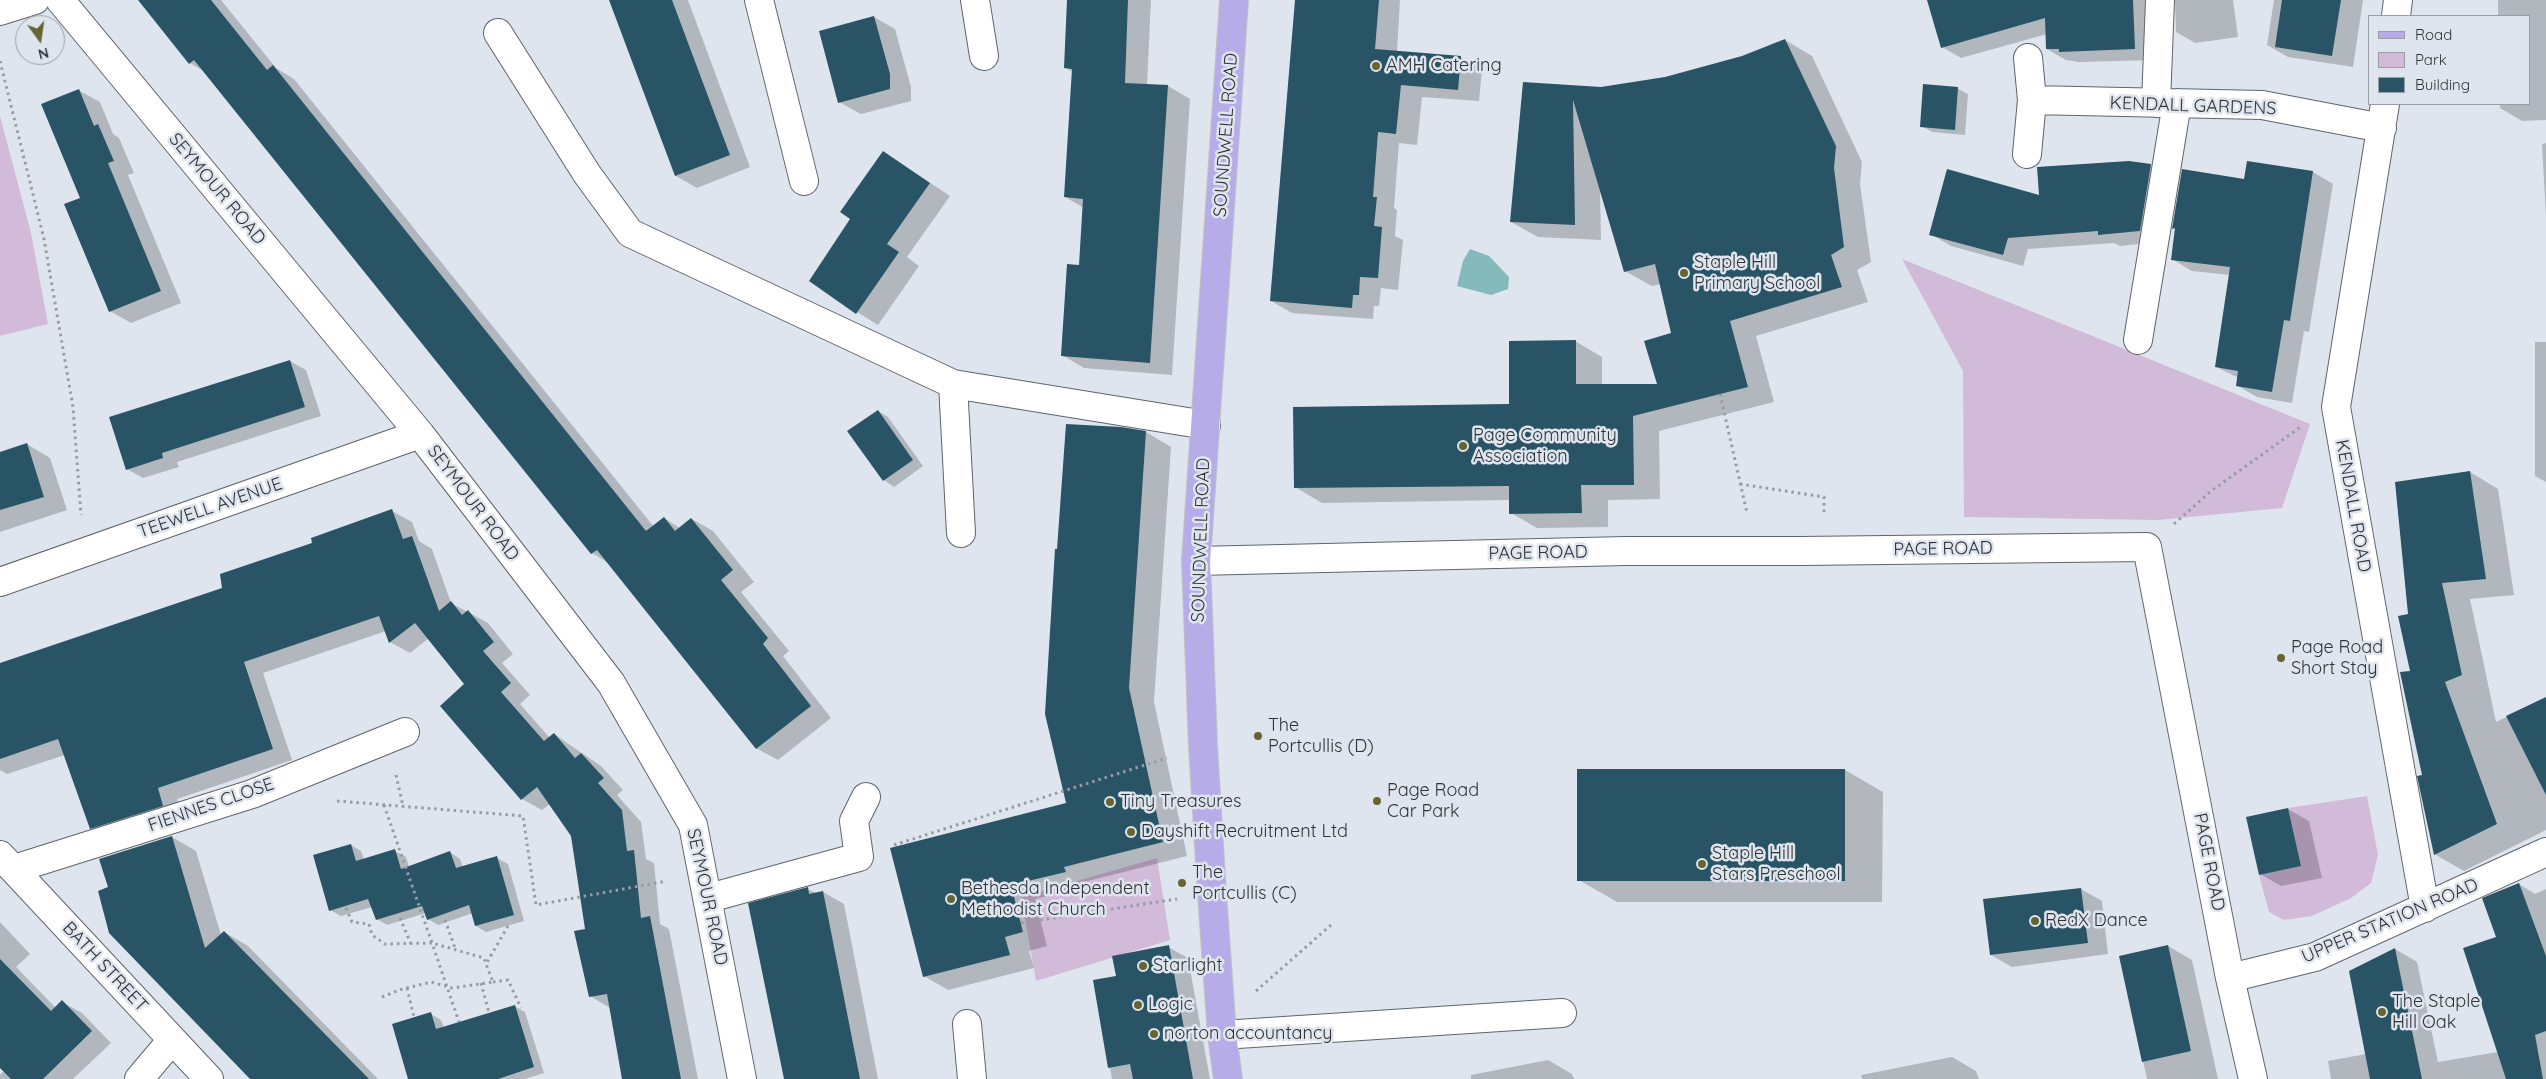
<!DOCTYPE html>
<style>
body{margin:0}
#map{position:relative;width:2546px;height:1079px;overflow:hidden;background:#dfe5ee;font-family:Quicksand,sans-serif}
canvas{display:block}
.legend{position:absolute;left:2368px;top:15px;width:162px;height:90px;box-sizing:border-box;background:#dfe5ee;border:1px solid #999ea4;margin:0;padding:6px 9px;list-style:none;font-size:15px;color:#303336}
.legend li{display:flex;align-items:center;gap:10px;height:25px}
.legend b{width:25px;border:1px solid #999ea4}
.north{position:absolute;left:15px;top:15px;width:50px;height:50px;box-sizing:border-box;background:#dfe5ee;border:1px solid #999ea4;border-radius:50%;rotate:166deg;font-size:14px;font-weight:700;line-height:20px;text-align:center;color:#303336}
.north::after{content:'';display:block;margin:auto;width:18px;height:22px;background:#666531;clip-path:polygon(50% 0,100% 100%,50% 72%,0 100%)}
</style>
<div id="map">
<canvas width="2546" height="1079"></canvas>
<ul class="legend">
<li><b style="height:6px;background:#b6ade8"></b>Road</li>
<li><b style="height:14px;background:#d2bbd9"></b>Park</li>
<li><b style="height:14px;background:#285466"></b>Building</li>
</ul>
<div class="north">N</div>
</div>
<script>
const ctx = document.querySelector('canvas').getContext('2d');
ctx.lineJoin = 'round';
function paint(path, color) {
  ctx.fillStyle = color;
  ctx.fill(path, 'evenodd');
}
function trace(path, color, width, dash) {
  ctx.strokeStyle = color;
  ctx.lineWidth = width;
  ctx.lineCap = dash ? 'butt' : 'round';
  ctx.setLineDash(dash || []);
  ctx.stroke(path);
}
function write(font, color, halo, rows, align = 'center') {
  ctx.font = font + ' Quicksand,sans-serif';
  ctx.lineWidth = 5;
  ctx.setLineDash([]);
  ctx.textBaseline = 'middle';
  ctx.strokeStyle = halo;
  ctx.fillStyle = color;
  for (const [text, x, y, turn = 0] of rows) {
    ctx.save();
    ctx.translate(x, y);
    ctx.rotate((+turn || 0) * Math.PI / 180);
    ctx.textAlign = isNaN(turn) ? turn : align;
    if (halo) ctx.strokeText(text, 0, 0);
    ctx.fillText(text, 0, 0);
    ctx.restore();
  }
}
const green = new Path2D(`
 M0,116L31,233L48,324L0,336Z
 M1902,259L2310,424L2282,508L2159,520L1964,517L1963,371Z
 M2367,796L2378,855L2371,883L2351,898L2312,916L2284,920L2269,912L2259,875L2301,866L2288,808Z
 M1157,858L1170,940L1036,981L1021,897Z`);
const water = new Path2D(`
 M1470,249L1489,256L1509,277L1508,289L1491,295L1457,286L1463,261Z`);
const shadow = new Path2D(`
 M139,0H221L276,68L294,79L654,527L664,518L680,528L692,519L713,531L754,582L741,592L789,651L783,656L831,718L778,760L756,748L610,564L592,553L205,72L190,63Z
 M610,0H688L750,167L697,188L676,176Z
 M1068,0H1151L1147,85L1168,86L1190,99L1172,375L1084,368L1062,355L1080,266L1084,208L1065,197L1073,72L1066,68Z
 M1296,0H1400L1397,52L1460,57L1482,69L1479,101L1422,97L1417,145L1399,143L1394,208L1397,210L1395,236L1403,240L1398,290L1381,288L1379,306H1374L1373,319L1292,313L1271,301Z
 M1928,0H2168L2154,60L2079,62L2066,60L2047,49V34L1961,58L1942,47Z
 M2175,0H2233L2238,37L2195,43L2176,32Z
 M2274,0H2363L2353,67L2288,57L2267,45Z
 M2498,0H2546V120L2522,121L2500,108V104H2530V16H2498Z
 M874,17L895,29L911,87V101L861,114L839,102Z
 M1785,40L1812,56L1862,162L1860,184L1871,262L1857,270L1868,302L1756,336L1774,402L1659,431L1660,499L1608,500V527L1537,528L1511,513L1510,500L1322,503L1295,487L1510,405L1575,341L1602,357V386H1659L1672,334L1661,284L1652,286L1625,271L1600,190L1601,240L1538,237L1511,222L1524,83L1601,88L1665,78L1742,57Z
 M1957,88L1968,94L1965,135L1932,132L1922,126Z
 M78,90L100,102L113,134L119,138L134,173L128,175L181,303L131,323L110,311Z
 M2546,143V218L2542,144Z
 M883,152L950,196L907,257L919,266L878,325L857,312L852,218Z
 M2248,162L2313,172L2333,184L2309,332L2304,331L2292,403L2257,397L2238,386L2239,378L2216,367L2230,275L2192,271L2172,259L2176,230L2174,228L2245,183Z
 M2151,166L2171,177L2160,242L2120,246L2114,243L2028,249L2023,266L1951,246L1931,234L2040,197Z
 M2535,342H2546V482L2535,476Z
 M290,361L306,370L321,416L177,462L179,467L143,478L127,469Z
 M878,411L888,417L923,466L894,487L884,480Z
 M1121,428L1146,432L1171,447L1154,702L1187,856L1088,881L1090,886L1035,899L1047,946L1029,951L1034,968L948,990L924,976L1067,804L1058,551Z
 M27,444L50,458L67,510L0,532V453Z
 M2470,472L2498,489L2514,595L2470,599L2496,722L2546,698V830L2464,871L2436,855L2419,777L2424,776L2411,672L2409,615Z
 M392,511L412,522L419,541L432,549L451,603L488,623L513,654L502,663L530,695L520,704L550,738L554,734L601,766L623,790L617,795L641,822L646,859L654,863L660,924L669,929L698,1079H624L610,1008L590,996L586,930L572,835L550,804L542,810L522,799L466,685L429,638L410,653L390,642L386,631L263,673L292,760L177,799L182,817L111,839L91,828L65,755L7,774L0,770V664L223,589L314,544Z
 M1579,770H1845L1883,792L1882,902H1617L1579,880Z
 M2288,809L2309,821L2322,878L2281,886L2260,874L2248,818Z
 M172,837L196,851L221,935L224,932L248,946L378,1079H251L110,888Z
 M351,845L361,851L364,860L395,851L406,857L409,867L450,852L460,859L463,867L497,858L508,864L524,921L486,932L476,926L473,913L438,925L428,919L426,913L387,925L377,919L372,907L341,916L330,910Z
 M2519,884L2535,894L2546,889V1079H2331L2328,1061L2366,1054L2395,949L2417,962L2438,1062L2498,1052V938Z
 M807,889L816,893L823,892L844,904L878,1079H785Z
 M2081,889L2102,901L2108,954L2012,967L1991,955Z
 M0,922L30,954L16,967L56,1008L62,1002L82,1013L111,1043L73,1079H0V1075L4,1071L0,1066Z
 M2168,946L2192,960L2218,1079H2147L2120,957Z
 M1168,947L1188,958L1210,1079H1112L1094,981L1117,977Z
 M514,1006L525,1012L544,1073L525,1079H410L431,1014L441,1020L444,1028Z
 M1952,1057L1976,1071L1979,1079H1862L1861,1075Z
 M1548,1060L1572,1074L1574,1079H1471V1075Z`);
const building = new Path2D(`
 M138,0H211L267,70L273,65L646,531L664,517L675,531L691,518L733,570L721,580L768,638L763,644L811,706L756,749L597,550L591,554L194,60L189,64Z
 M609,0H672L730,155L675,176Z
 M1067,0H1128L1125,83L1168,85L1150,363L1061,356L1067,264L1079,265L1083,199L1064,197L1072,69L1064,68Z
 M1295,0H1379L1375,49L1461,56L1458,90L1401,85L1396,134L1378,132L1373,197H1377L1374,226L1382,227L1378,278L1360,277L1359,295H1353L1352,308L1270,301Z
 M1927,0H2133L2135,49L2059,52V49H2046L2045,18L1941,48Z
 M2282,0H2341L2332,56L2275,47Z
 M874,16L890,74V89L838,103L819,31Z
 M1785,39L1836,146L1834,168L1844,247L1831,255L1842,287L1730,321L1748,387L1633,416L1634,485H1581L1582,513L1509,514V486L1294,488L1293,407L1509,404V341L1576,340V384H1657L1644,341L1671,333L1655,264L1624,272L1573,100L1575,225L1510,222L1523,82L1601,87L1665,77L1742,56Z
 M1923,84L1958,87L1955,130L1920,127Z
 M79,89L94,126L98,124L114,161L108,163L161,291L109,312L64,204L80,198L41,104Z
 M883,151L930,183L887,244L899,252L856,314L809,281L850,219L840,212Z
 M2129,161L2151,164L2140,231L2098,235V231L2008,238L2003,255L1929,235L1947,169L2039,195L2037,167Z
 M2247,161L2313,171L2290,321L2284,320L2272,392L2236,386L2238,371L2215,367L2230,267L2171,260L2175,228L2172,229L2182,169L2244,179Z
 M290,360L305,407L162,453L163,458L126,470L109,417Z
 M878,410L913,460L883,481L847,431Z
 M1066,424L1121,427L1146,431L1129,688L1163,842L1064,867L1066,872L1011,885L1023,932L1005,937L1010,955L923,977L890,848L1066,803L1045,714L1055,549H1057Z
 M27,443L44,497L0,510V452Z
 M2470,471L2486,579L2442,583L2462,675L2445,682L2497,824L2434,855L2417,776L2422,775L2400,672L2410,671L2398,616L2408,614L2395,482Z
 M392,509L403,539L412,536L439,611L451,601L462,615L468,610L494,642L483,651L511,683L501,692L544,741L554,733L575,758L581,753L604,778L598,783L622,810L627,851L634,850L641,918L650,916L681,1079H622L607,994L589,997L574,931L585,929L571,836L537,787L521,800L440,706L464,684L415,623L389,643L379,616L244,662L273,749L158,788L163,806L90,829L58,739L0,759V663L222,588L220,574L312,543L311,538Z
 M2546,697V795L2506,716Z
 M1577,769H1845V881H1577Z
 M2288,808L2301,866L2259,875L2246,817Z
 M172,836L205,948L224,931L369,1079H250L109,933L98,891L108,887L99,859Z
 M351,844L356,861L395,849L401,869L450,851L456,868L497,856L514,915L475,926L469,905L427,920L422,906L376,920L368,899L329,911L313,855Z
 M2519,883L2546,956V1031L2535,1035L2543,1079H2506L2463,948L2496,937L2482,898Z
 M808,887L809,894L823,891L860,1079H784L748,903Z
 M2081,888L2088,943L1990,955L1983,899Z
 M1169,945L1193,1079H1133L1130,1064L1108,1068L1093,980L1116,976L1112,956Z
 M2168,945L2191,1051L2142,1062L2119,956Z
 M2395,948L2400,973L2422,1079H2370L2349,971Z
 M0,959L51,1011L62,1000L92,1031L43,1079H11L0,1068Z
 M515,1005L534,1067L498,1079H408L392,1024L431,1012L436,1029Z`);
const path = new Path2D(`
 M0,61L44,239L73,407L81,515
 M1720,394L1747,513
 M1740,484L1824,497V515
 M2174,524L2211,491L2302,426
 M396,775L403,806
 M337,801L523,816L536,905L667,881
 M384,805L432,943L484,958L486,964
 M894,845L1167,758
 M346,908L352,922L369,924L372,935L385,944L432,943L459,1022
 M400,918L411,944
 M445,920L455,948
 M1021,923L1177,899
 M493,982L508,980L521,1008
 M481,983L489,1013
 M407,988L414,1017
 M1256,991L1331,925
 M382,997L399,990L431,982L452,988L493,982L486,964L508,926`);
const minor = new Path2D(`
 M60,0L420,434L611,683L693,825L742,1079
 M759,0L804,181
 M975,0L984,56
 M0,11L35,0
 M2396,16L2398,0
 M498,33L587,174L630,233L953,384L1206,425
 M2032,100L2262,105L2382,128
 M2156,103L2160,0
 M2385,104L2336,407L2425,908
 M2027,154L2032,100L2028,58
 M2138,340L2177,103
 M953,384L961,533
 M1196,561L1626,551H1801L2147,547L2230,978L2253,1079
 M0,582L420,434
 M0,855L209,1079
 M14,869L252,794L405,732
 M709,898L859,857L854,821L866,797
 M2230,978L2315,957L2546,852
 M967,1024L972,1079
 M1222,1035L1562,1013
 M139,1079L172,1040`);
const major = new Path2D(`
 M1228,1079L1222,1035L1212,894L1203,746L1196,561L1234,0`);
const markers = [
 [1376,66,5,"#666531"],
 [1684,273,5,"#666531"],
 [1463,446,5,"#666531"],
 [2281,658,5,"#666531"],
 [1258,736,5,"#666531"],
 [1377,801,5,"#666531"],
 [1110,802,5,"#666531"],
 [1131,832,5,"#666531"],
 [1702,864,5,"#666531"],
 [1182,883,5,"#666531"],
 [951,899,5,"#666531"],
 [2035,921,5,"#666531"],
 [1143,966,5,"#666531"],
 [1138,1005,5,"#666531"],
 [2382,1012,5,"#666531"],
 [1154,1034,5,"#666531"]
];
const poiNames = [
 ["AMH Catering",1386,66],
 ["Staple Hill",1694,263],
 ["Primary School",1694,284],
 ["Page Community",1473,436],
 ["Association",1473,457],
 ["Page Road",2291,648],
 ["Short Stay",2291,669],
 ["The",1268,726],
 ["Portcullis (D)",1268,747],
 ["Page Road",1387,791],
 ["Car Park",1387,812],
 ["Tiny Treasures",1120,802],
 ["Dayshift Recruitment Ltd",1141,832],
 ["Staple Hill",1712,854],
 ["Stars Preschool",1712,875],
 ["The",1192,873],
 ["Portcullis (C)",1192,894],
 ["Bethesda Independent",961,889],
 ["Methodist Church",961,910],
 ["RedX Dance",2045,921],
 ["Starlight",1153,966],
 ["The Staple",2392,1002],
 ["Hill Oak",2392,1023],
 ["Logic",1148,1005],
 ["norton accountancy",1164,1034]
];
const streetNames = [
 ["KENDALL GARDENS",2193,106,2],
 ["SOUNDWELL ROAD",1226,135,-86],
 ["SEYMOUR ROAD",217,189,50],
 ["SEYMOUR ROAD",473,503,53],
 ["KENDALL ROAD",2353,506,80],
 ["TEEWELL AVENUE",210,508,-19],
 ["SOUNDWELL ROAD",1201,540,-88],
 ["PAGE ROAD",1943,549,-1],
 ["PAGE ROAD",1538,553,-1],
 ["FIENNES CLOSE",211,805,-19],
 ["PAGE ROAD",2209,862,79],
 ["SEYMOUR ROAD",707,897,78],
 ["UPPER STATION ROAD",2390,921,-23],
 ["BATH STREET",105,967,47]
];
paint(green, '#d2bbd9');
paint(water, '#84babc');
paint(shadow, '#0003');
paint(building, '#285466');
trace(minor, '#5f656c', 30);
trace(major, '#c1c2c3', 30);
trace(path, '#979ca2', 3, [2.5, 4]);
trace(minor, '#fff', 28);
trace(major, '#b6ade8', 28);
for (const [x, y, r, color] of markers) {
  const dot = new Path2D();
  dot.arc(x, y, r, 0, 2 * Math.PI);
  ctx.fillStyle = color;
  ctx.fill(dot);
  trace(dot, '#dfe5ee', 2);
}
write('18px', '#303336', '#dfe5ee', poiNames, 'left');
write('18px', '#303336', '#dfe5ee', streetNames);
</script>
